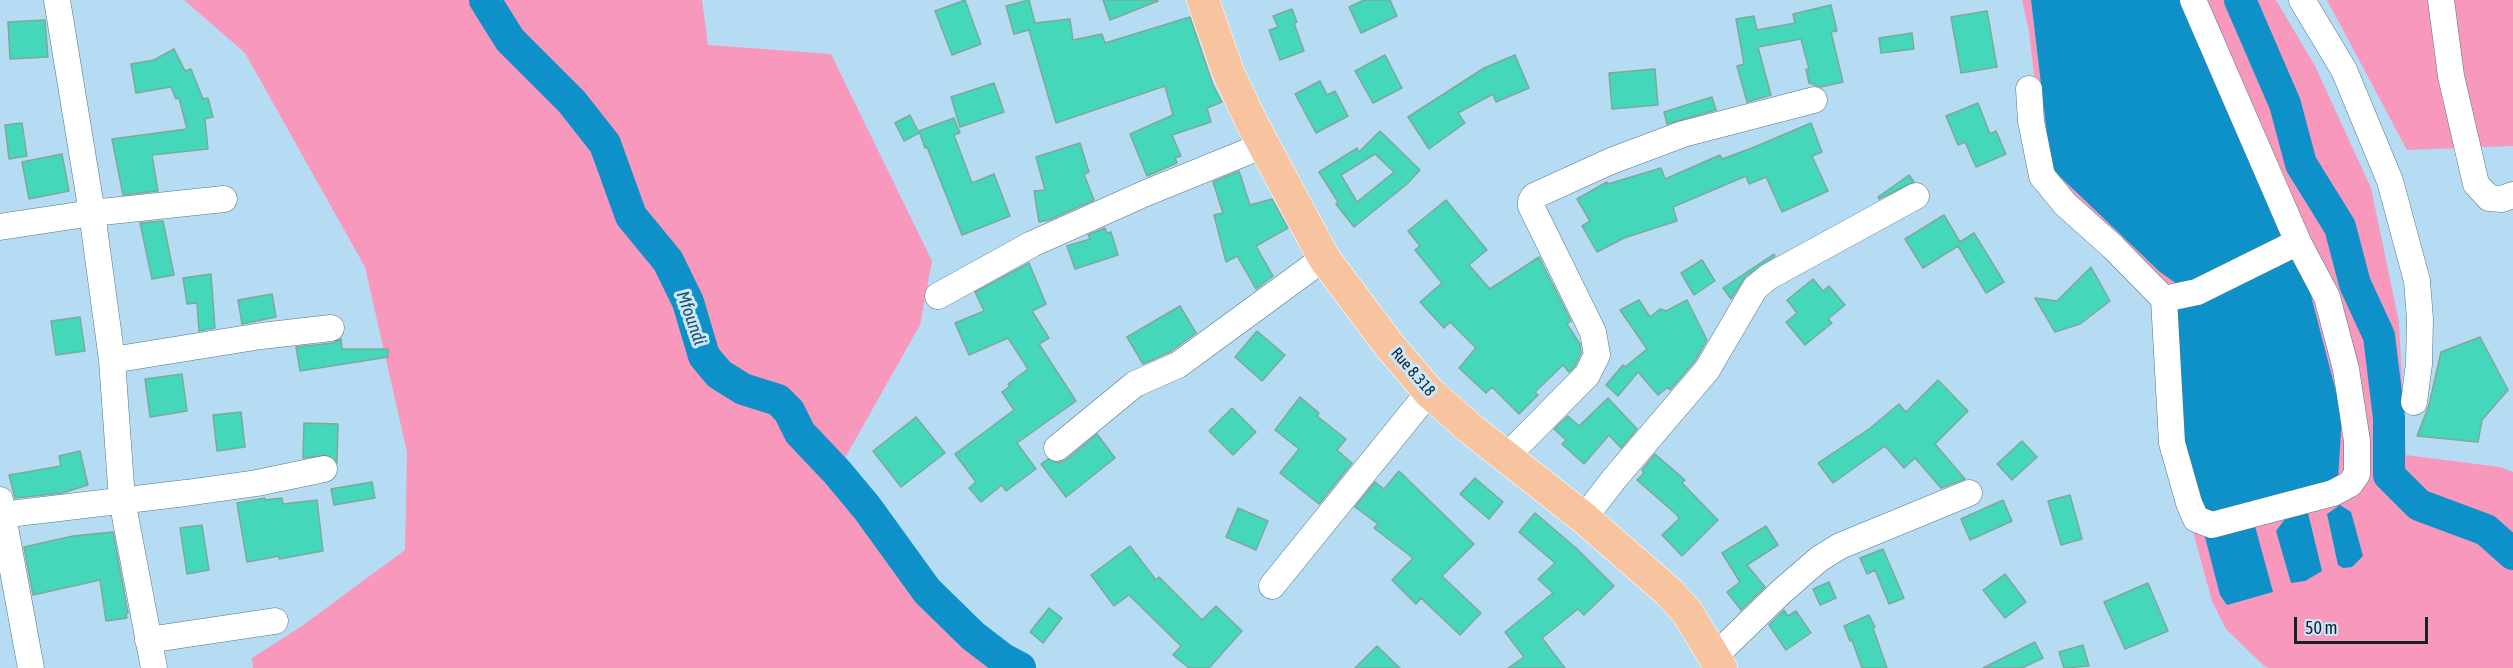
<!DOCTYPE html>
<style>
body{margin:0}
#map{position:relative;width:2513px;height:668px;overflow:hidden;background:#b6dcf4;font-family:"Asap Condensed",sans-serif}
canvas{display:block}
.scale{position:absolute;left:2294px;top:617px;width:134px;height:27px;box-sizing:border-box;border:3px solid #14222b;border-top:0;padding-left:8px;font-size:18px;line-height:21px;white-space:nowrap;color:#14222b;-webkit-text-stroke:4px #cae8fc;paint-order:stroke}
</style>
<div id="map">
<canvas width="2513" height="668"></canvas>
<div class="scale">50 m</div>
</div>
<script>
const ctx = document.querySelector('canvas').getContext('2d');
ctx.lineJoin = 'round';
function paint(path, color) {
  ctx.fillStyle = color;
  ctx.fill(path, 'evenodd');
}
function trace(path, color, width, dash) {
  ctx.strokeStyle = color;
  ctx.lineWidth = width;
  ctx.lineCap = dash ? 'butt' : 'round';
  ctx.setLineDash(dash || []);
  ctx.stroke(path);
}
function write(font, color, halo, rows, align = 'center') {
  ctx.font = font + ' "Asap Condensed",sans-serif';
  ctx.lineWidth = 6;
  ctx.setLineDash([]);
  ctx.textBaseline = 'middle';
  ctx.strokeStyle = halo;
  ctx.fillStyle = color;
  for (const [text, x, y, turn = 0] of rows) {
    ctx.save();
    ctx.translate(x, y);
    ctx.rotate((+turn || 0) * Math.PI / 180);
    ctx.textAlign = isNaN(turn) ? turn : align;
    if (halo) ctx.strokeText(text, 0, 0);
    ctx.fillText(text, 0, 0);
    ctx.restore();
  }
}
const green = new Path2D(`
 M184,0H702L708,45L831,54L932,261L920,325L837,472C895,541 938,624 1020,668H253L252,658L299,628L405,550L407,452L365,267L245,53Z
 M2022,0H2031L2051,168L2187,0H2276L2315,66L2371,188L2399,322L2406,455L2500,467L2513,472V668H2269L2263,665L2226,629L2212,601L2168,440L2150,276L2044,163L2029,31ZM2301,257L2311,301L2266,267Z
 M2327,0H2513V146L2407,150Z`);
const water = new Path2D(`
 M2031,0H2187L2285,231L2276,246L2200,280L2177,284L2160,272L2051,168Z
 M2301,257L2342,415L2338,480L2207,521L2175,445L2168,308L2266,267Z
 M2340,505L2351,512L2363,556L2352,567L2343,568L2338,565L2327,514Z
 M2308,513L2322,571L2305,581L2291,583L2276,531L2285,519Z
 M2255,526L2273,592L2227,605L2220,595L2205,537Z`);
const river = new Path2D(`
 M485,0L510,40L572,102L605,144L631,216L668,261L688,302L704,356L719,374L743,389L778,400L789,411L800,433L837,472L867,508L927,591L973,636L1003,659L1020,668
 M2240,0L2285,104L2301,164L2340,227L2355,284L2379,336L2389,418V475L2419,505L2486,530L2513,554`);
const building = new Path2D(`
 M965,0L981,44L952,55L935,11Z
 M1029,0L1035,23L1070,19L1073,40L1102,34L1105,43L1190,17L1213,85L1222,102L1207,108L1211,122L1172,135L1181,156L1175,158L1177,163L1147,176L1130,134L1173,115L1165,86L1056,123L1029,30L1014,34L1006,6Z
 M1103,0H1158V1L1110,20Z
 M1364,0H1390L1397,16L1361,33L1349,7Z
 M1831,5L1837,31L1831,32L1843,82L1821,87L1809,83L1806,69H1809L1801,39L1758,47L1771,95L1747,102L1737,66L1744,64L1736,19L1754,16L1757,30L1795,23L1793,14Z
 M1292,9L1297,22L1294,23L1304,51L1280,60L1269,30L1278,27L1273,16Z
 M1987,11L1997,67L1961,73L1951,17Z
 M45,20L48,57L10,59L8,22Z
 M1912,33L1914,49L1881,53L1879,38Z
 M174,49L185,71L191,69L203,99L208,98L213,117L205,119L208,149L152,155L158,191L123,195L112,139L187,129L179,98L176,99L171,87L136,93L131,64L154,60Z
 M1385,55L1402,88L1373,103L1355,71Z
 M1515,55L1529,88L1496,102L1493,94L1458,113L1465,123L1429,149L1408,117L1484,68Z
 M1655,69L1658,105L1612,109L1609,73Z
 M1320,81L1327,95L1335,91L1348,116L1316,133L1295,94Z
 M994,83L1004,112L960,127L951,97Z
 M1712,97L1716,110L1667,124L1664,112Z
 M1978,103L1990,134L1996,131L2006,154L1976,167L1965,142L1958,145L1946,116Z
 M910,115L919,133L904,141L895,123Z
 M954,118L960,133L954,135L972,183L994,174L1010,216L962,235L927,147L925,148L919,131Z
 M22,123L27,156L9,159L5,125Z
 M1811,123L1822,152L1812,156L1828,191L1782,212L1766,177L1749,184L1746,176L1673,207L1677,221L1624,238L1597,252L1582,226L1590,221L1577,199L1607,182L1608,184L1661,168L1665,179L1720,155L1722,159L1752,148Z
 M1380,131L1420,170L1407,184L1354,227L1336,204L1338,202L1319,172L1357,148L1359,152ZM1375,154L1394,172L1357,202L1341,175Z
 M1080,143L1089,172L1084,174L1094,200L1049,220L1039,222L1034,191L1045,190L1036,157Z
 M62,154L69,191L29,199L22,162Z
 M1239,171L1250,205L1272,199L1288,228L1256,246L1273,276L1256,289L1237,256L1226,262L1214,215L1223,213L1213,182Z
 M1909,175L1914,182L1879,199L1878,197Z
 M1446,200L1487,250L1469,265L1490,289L1539,257L1571,321L1567,324L1580,344L1581,353L1575,366L1569,372L1563,365L1535,392L1538,395L1519,414L1492,387L1486,393L1459,368L1476,348L1450,322L1444,328L1420,302L1442,283L1415,250L1420,246L1408,231Z
 M1944,215L1960,242L1974,233L2004,282L1986,293L1958,246L1923,268L1905,239Z
 M163,221L174,275L152,279L140,223Z
 M1105,228L1107,233L1111,232L1118,255L1075,269L1067,246L1090,239L1088,235Z
 M1774,254L1775,256L1745,277L1731,299L1723,288Z
 M1702,260L1715,281L1694,295L1681,273Z
 M1029,263L1046,304L1032,311L1049,338L1039,344L1076,401L1017,443L1036,469L1006,491L1002,485L981,502L969,488L976,482L955,454L1014,410L1002,392L1010,386L1008,384L1028,369L1008,338L969,355L955,323L984,311L975,292Z
 M2091,267L2110,301L2080,324L2055,332L2035,298L2057,301Z
 M211,274L215,328L199,331L197,303L187,304L183,278Z
 M1813,279L1823,291L1829,286L1845,305L1828,319L1832,323L1805,345L1786,322L1797,313L1787,300Z
 M272,294L276,317L242,324L238,300Z
 M1639,300L1650,317L1660,309L1666,311L1687,300L1707,340L1695,361L1670,390L1668,387L1658,395L1638,372L1618,396L1606,385L1623,365L1625,367L1647,349L1620,310Z
 M1180,306L1196,333L1170,352L1143,364L1127,337Z
 M80,317L85,351L56,355L51,321Z
 M1257,331L1285,355L1262,381L1235,357Z
 M2480,337L2508,390L2482,420L2478,442L2417,436L2429,405L2441,352Z
 M341,339L342,349H388V357L300,371L296,347L333,343Z
 M182,374L187,411L150,417L145,379Z
 M1938,380L1968,411L1935,444L1965,479L1941,488L1915,458L1904,468L1885,446L1833,483L1818,463L1869,429L1899,404L1906,412Z
 M1300,397L1319,413L1317,416L1346,439L1337,450L1352,463L1319,504L1280,473L1299,449L1275,430Z
 M1608,398L1637,429L1621,448L1609,435L1584,464L1562,444L1566,440L1554,429L1568,416L1579,426Z
 M1232,408L1256,432L1233,455L1209,431Z
 M241,412L245,447L217,451L213,415Z
 M916,417L945,453L901,487L873,451Z
 M304,423L338,424L337,463L328,455L303,458Z
 M1097,434L1115,458L1066,497L1041,464L1048,459L1059,463L1066,460Z
 M2022,441L2037,457L2012,480L1997,464Z
 M80,451L88,485L62,493L15,498L9,475L61,466L59,456Z
 M1655,454L1685,480L1682,483L1718,520L1682,556L1662,535L1679,519L1677,515L1637,480L1644,473L1642,470Z
 M1399,471L1474,544L1442,576L1481,613L1460,635L1421,598L1416,604L1392,580L1413,558L1374,528L1378,524L1355,507L1375,482L1384,489Z
 M1475,478L1503,502L1489,519L1460,494Z
 M372,482L375,498L334,505L331,489Z
 M2070,495L2082,539L2061,545L2048,501Z
 M265,498V500L282,498L283,504L317,500L323,551L279,559V556L247,562L237,503Z
 M2003,500L2012,521L1970,540L1961,519Z
 M1238,508L1268,521L1256,550L1226,537Z
 M1535,513L1576,548L1614,586L1584,615L1578,609L1542,638L1565,668H1508L1524,657L1505,632L1553,593L1538,579L1555,563L1519,532Z
 M202,525L209,570L187,574L180,528Z
 M1766,526L1778,545L1747,565L1765,587L1741,610L1727,592L1740,582L1722,553Z
 M113,532L128,613L126,614L127,618L106,621L100,580L33,595L24,547L73,536Z
 M1130,546L1156,580L1159,577L1202,620L1216,606L1242,631L1209,668H1189L1173,655L1181,646L1129,595L1114,606L1091,575Z
 M1883,549L1904,598L1889,604L1875,570L1867,574L1860,558Z
 M2005,574L2026,602L2005,618L1983,590Z
 M1829,582L1836,598L1820,605L1813,589Z
 M2148,583L2168,631L2125,649L2104,602Z
 M1049,608L1062,618L1043,643L1030,632Z
 M1784,610L1788,616L1796,611L1811,633L1786,650L1769,625Z
 M1869,615L1875,627L1873,628L1887,668H1862L1852,640L1850,641L1844,626Z
 M2035,642L2043,658L2022,668H1983Z
 M2083,645L2089,666L2064,668L2059,652Z
 M1377,646L1400,668H1355Z`);
const minor = new Path2D(`
 M57,0L92,213L112,360L122,500L154,668
 M2302,0L2344,70L2390,181L2417,281L2420,319L2419,364L2414,402
 M2441,0L2451,76L2476,184L2489,198L2502,199L2513,195
 M2029,89L2031,121L2042,176L2065,204L2113,247L2164,299L2172,443L2189,503L2196,519L2212,525L2333,493L2350,484L2357,474V441L2346,369L2327,297L2298,242L2193,0
 M0,227L92,213L224,199
 M938,296L1032,244L1146,193L1264,145
 M2164,299L2197,292L2298,242
 M112,360L261,336L331,328
 M1057,448L1135,384L1178,365L1324,258
 M1506,457L1587,375L1597,355L1593,332L1531,206V201L1534,196L1611,161L1683,134L1814,100
 M0,500L31,668
 M0,515L186,493L257,483L324,469
 M1584,518L1614,479L1707,370L1755,288L1768,277L1916,196
 M1272,586L1429,392
 M148,640L275,621
 M1715,656L1781,592L1819,559L1840,546L1969,493`);
const major = new Path2D(`
 M1203,0L1228,72L1251,121L1324,258L1389,345L1429,392L1472,430L1584,518L1669,592L1687,612L1721,668`);
const streetNames = [
 ["Rue 8.318",1413,372,49]
];
const waterNames = [
 ["Mfoundi",691,318,70]
];
paint(green, '#f898bd');
paint(water, '#0e91c9');
trace(river, '#0e91c9', 32);
paint(building, '#45d7b9');
trace(building, '#7ca99c', 1.5);
trace(minor, '#52758a', 27);
trace(major, '#fff', 33);
trace(minor, '#fff', 26);
trace(major, '#f7c49f', 32);
write('16px', '#14222b', '#cae8fc', streetNames);
write('italic 18px', '#235069', '#cae8fc', waterNames);
</script>
